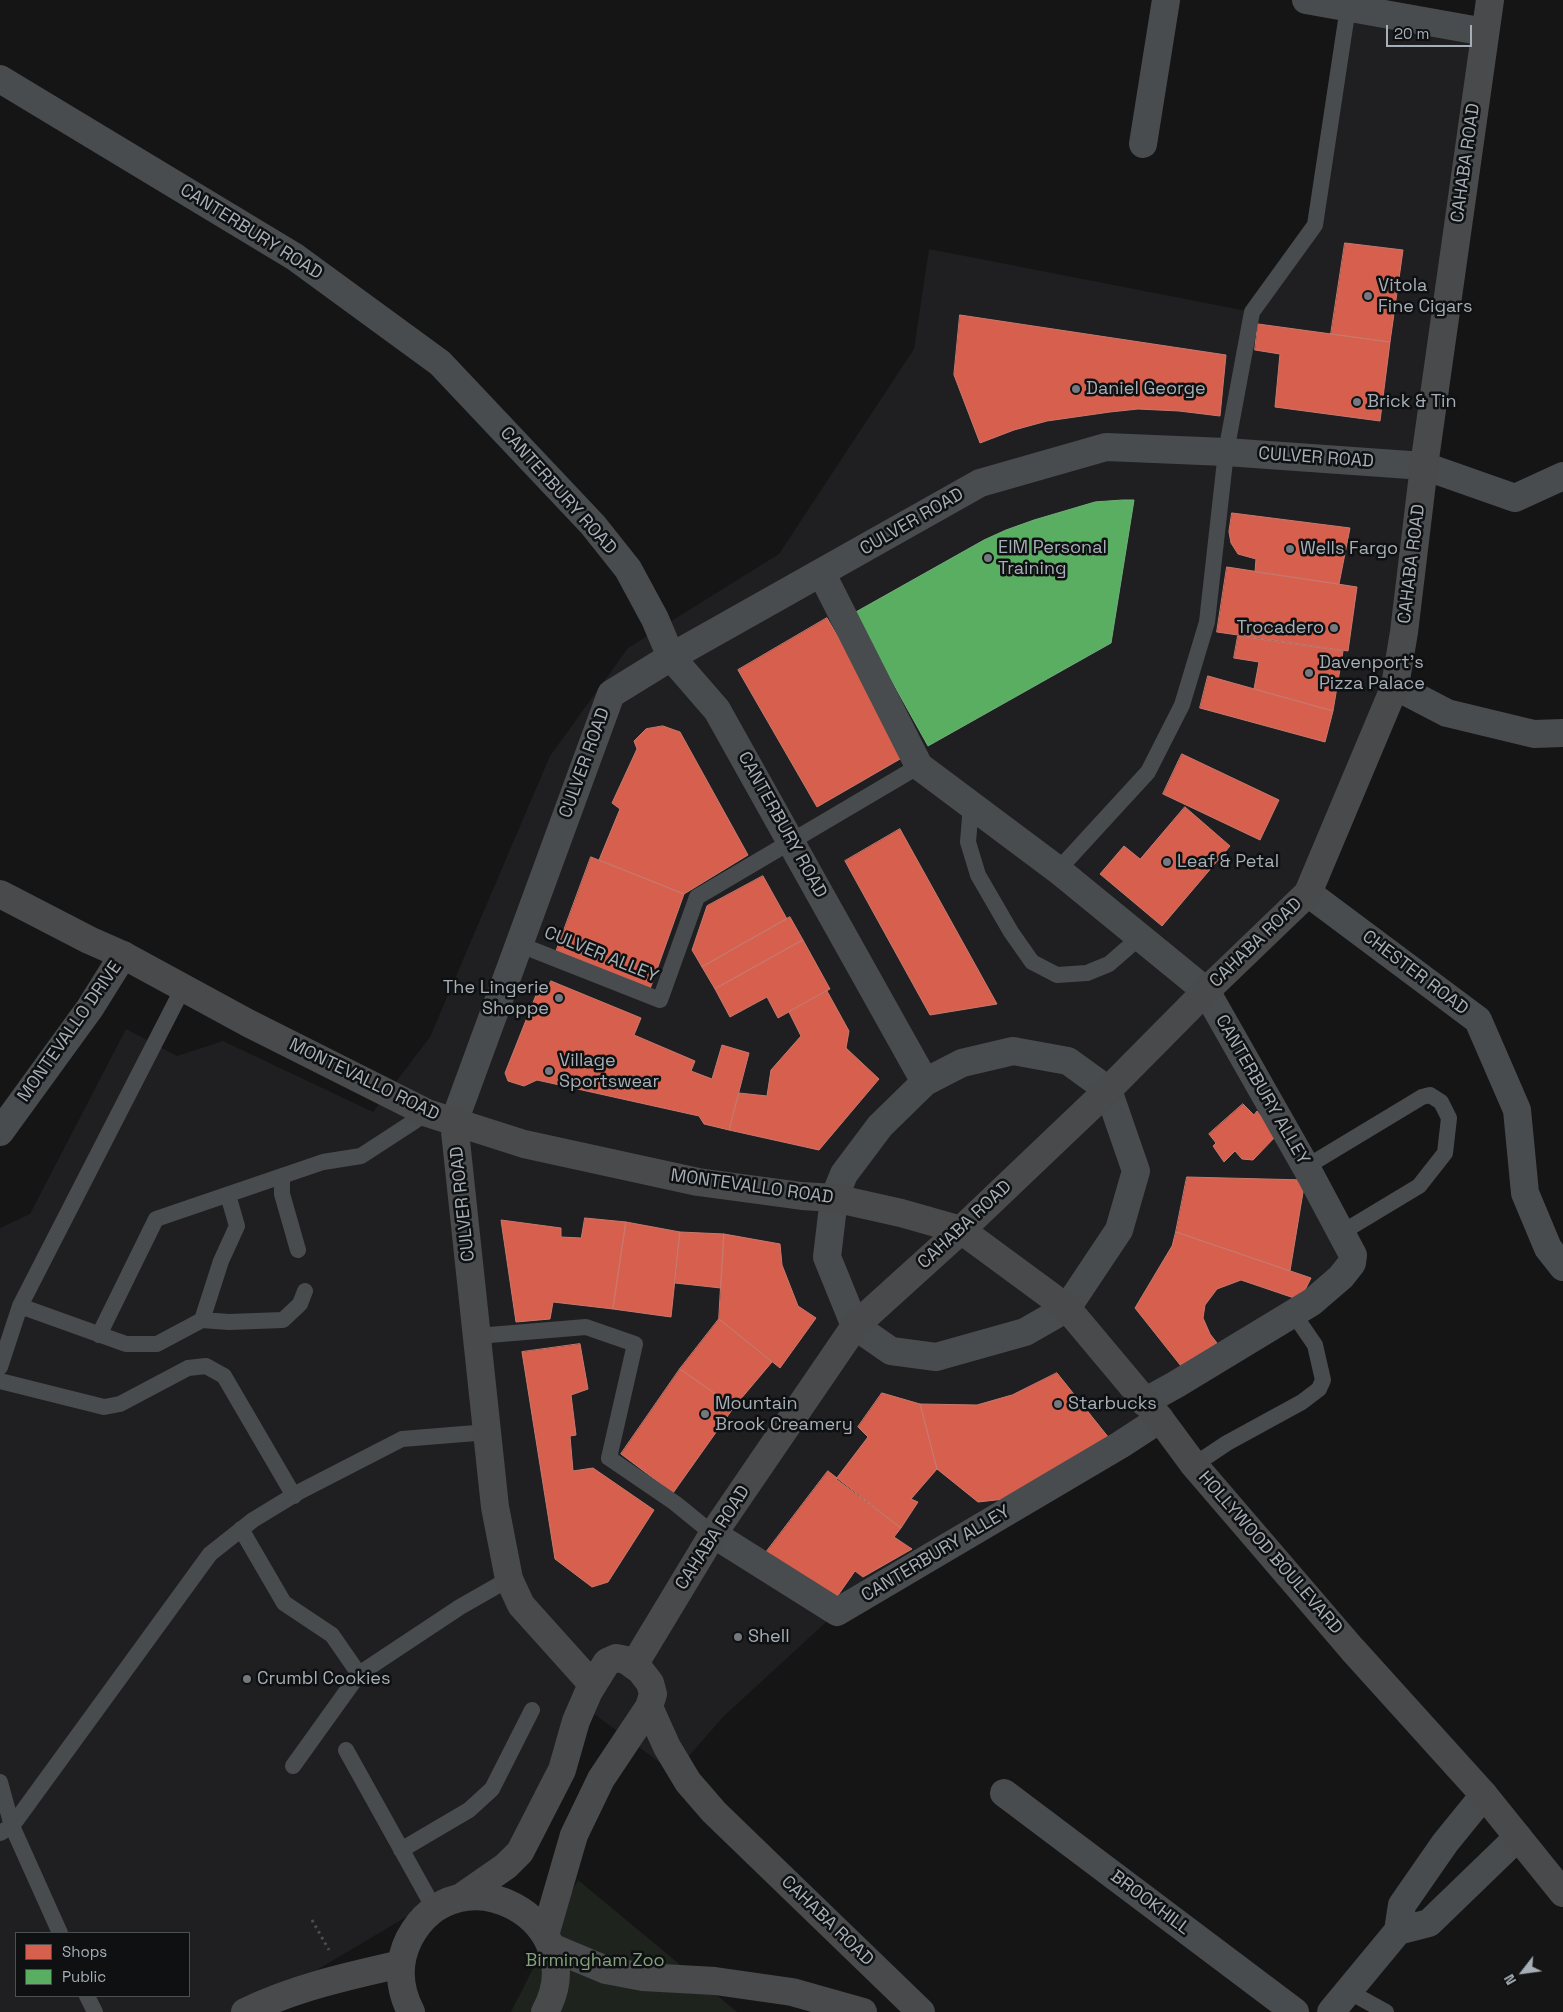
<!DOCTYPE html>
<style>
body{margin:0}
#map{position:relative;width:1563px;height:2012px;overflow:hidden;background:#151515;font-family:"Space Grotesk",sans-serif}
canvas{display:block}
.legend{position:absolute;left:15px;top:1932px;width:175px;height:65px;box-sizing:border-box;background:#0f1011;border:1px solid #4b5053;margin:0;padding:6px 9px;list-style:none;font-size:15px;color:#a6afb7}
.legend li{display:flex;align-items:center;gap:10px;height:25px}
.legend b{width:25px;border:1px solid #4b5053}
.north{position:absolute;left:1498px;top:1947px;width:50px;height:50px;-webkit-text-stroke:4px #0f1011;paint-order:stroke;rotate:240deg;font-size:14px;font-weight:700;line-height:20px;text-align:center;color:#a6afb7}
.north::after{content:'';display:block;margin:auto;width:18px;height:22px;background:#a6afb7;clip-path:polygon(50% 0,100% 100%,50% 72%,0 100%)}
.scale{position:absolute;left:1386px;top:25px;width:86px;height:22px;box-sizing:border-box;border:2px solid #a6afb7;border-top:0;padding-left:6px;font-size:15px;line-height:18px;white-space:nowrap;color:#a6afb7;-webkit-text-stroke:4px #0f1011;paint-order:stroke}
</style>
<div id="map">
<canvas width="1563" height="2012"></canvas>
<ul class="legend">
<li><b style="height:14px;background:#d6604d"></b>Shops</li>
<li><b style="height:14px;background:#5aae61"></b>Public</li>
</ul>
<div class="north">N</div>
<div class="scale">20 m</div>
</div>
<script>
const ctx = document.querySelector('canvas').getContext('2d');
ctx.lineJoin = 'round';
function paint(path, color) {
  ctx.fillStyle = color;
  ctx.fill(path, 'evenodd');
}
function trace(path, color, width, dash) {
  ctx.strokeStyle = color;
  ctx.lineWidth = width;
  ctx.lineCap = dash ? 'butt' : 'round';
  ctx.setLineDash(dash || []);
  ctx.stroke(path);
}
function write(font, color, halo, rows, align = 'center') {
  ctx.font = font + ' "Space Grotesk",sans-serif';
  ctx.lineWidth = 5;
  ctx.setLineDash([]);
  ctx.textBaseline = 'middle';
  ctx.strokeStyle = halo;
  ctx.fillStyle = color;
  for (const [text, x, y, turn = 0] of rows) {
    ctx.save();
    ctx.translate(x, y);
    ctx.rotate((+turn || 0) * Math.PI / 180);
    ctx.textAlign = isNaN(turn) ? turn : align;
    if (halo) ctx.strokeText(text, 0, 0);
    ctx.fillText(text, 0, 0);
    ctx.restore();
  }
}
const built = new Path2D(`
 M1348,7L1485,32L1404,632L1308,893L1206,991L1353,1255L1312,1302L1155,1415L837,1612L723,1717L674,1773L590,1711L514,1853L246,2012H0V1228L30,1214L126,1029L177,1056L223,1041L373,1112L430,1037L550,756L628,648L779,554L914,349L929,249L1252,312L1315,225ZM16,1933H189V1996H16Z`);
const green = new Path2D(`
 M578,1880L737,2012H511Z`);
const shops = new Path2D(`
 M1345,243L1403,250L1390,342L1331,334Z
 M960,315L1226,355L1220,416L1179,411L1138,409L1110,412L1047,421L1014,430L980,443L954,375Z
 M1258,324L1390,342L1380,421L1275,407L1280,354L1255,350Z
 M1232,513L1350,528L1339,584L1255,572L1256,559L1238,554L1231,543L1229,532Z
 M1227,567L1357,587L1348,651L1217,632Z
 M827,618L907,755L817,807L738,670Z
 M1238,636L1343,651L1333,711L1254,689L1259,662L1234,658Z
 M1208,676L1333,711L1325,742L1200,708Z
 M663,726L680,732L748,855L684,894L599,860L620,809L612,803L637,749L634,741L646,729Z
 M1182,754L1279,800L1260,840L1163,794Z
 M1185,807L1230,846L1162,926L1100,874L1124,846L1140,859Z
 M900,829L997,1004L930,1015L845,861Z
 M591,857L684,894L650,989L556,952Z
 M763,876L787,919L702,967L692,950L707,906Z
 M790,917L803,940L715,989L702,967Z
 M803,940L830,989L778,1018L767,997L730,1017L715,989Z
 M551,981L641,1018L634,1035L695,1061L691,1071L712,1079L722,1045L749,1053L729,1130L704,1124L699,1116L537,1080L524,1086L508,1081L505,1073L538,990L545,994Z
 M827,991L849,1031L846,1048L879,1079L819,1150L729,1130L739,1093L767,1096L771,1070L801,1036L789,1012Z
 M1243,1104L1254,1115L1257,1111L1276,1136L1253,1160L1242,1159L1235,1151L1224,1162L1213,1146L1216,1143L1209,1134Z
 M1187,1177L1305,1180L1290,1271L1176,1232Z
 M585,1218L626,1222L613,1309L553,1302L550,1319L516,1322L501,1220L561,1228V1237L581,1238Z
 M626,1222L680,1232L671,1317L613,1309Z
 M680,1232L724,1234L721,1288L675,1283Z
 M1176,1232L1311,1278L1300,1300L1241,1280L1217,1289L1205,1305L1203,1318L1210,1334L1217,1343L1181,1366L1135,1308L1172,1246Z
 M724,1234L780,1244L782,1265L798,1306L816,1318L780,1368L719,1319Z
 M719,1319L772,1362L734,1407L680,1369Z
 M580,1344L588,1389L571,1395L576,1435L570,1436L573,1471L593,1468L654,1510L608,1582L592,1587L555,1559L522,1352Z
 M680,1369L734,1407L673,1493L621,1454Z
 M1057,1373L1109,1438L1005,1499L978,1502L937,1469L920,1404L977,1405L1012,1395Z
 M882,1393L920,1404L937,1469L911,1499L918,1502L901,1528L836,1479L868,1437L858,1427Z
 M828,1471L901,1528L894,1537L912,1549L863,1577L855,1571L834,1601L764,1555Z`);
const public = new Path2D(`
 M1123,500H1134L1111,643L928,746L854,613L984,540L1006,530L1034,520L1095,502Z`);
const path = new Path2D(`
 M312,1920L329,1950`);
const lane = new Path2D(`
 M971,805L968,842L978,875L1011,932L1032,962L1057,975L1087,973L1109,964L1140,937
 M1058,870L1148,772L1182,705L1207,622L1226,452L1252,312L1315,225L1348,7
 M518,944L660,1000L697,897L919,766
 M1306,1167L1422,1097L1430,1095L1441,1102L1449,1118L1445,1153L1419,1186L1341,1233
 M282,1176V1194L298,1250
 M20,1306L126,1344H157L202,1320L229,1322L283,1320L300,1304L305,1291
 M202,1320L221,1261L237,1226L228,1195
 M99,1335L156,1219L323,1162L361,1156L427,1113
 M477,1336L586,1327L635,1344L609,1458L675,1503L713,1534
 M0,1367L20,1306L183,988
 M0,1381L104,1407L120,1404L188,1368L206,1366L224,1376L294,1496
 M1194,1465L1227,1443L1302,1402L1319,1389L1323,1380L1315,1345L1293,1313
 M241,1529L284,1603L332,1635L359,1674
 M346,1750L435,1910
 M293,1766L359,1674L460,1607L509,1579
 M0,1782L12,1826L60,1933
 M0,1833L12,1826L210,1554L253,1520L299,1492L402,1439L488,1432
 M401,1850L469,1810L492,1789L532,1710
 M1348,1991L1386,2012
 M87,1996L95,2012`);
const street = new Path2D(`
 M1306,0L1485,32
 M0,79L295,257L440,363L593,525L628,569L655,619L671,657L717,710L925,1082
 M1143,144L1166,0
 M822,574L919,766L1058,870L1206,991L1306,1167L1353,1255L1352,1263L1341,1277L1312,1302L1175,1385L1144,1402
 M1395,686L1447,713L1534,734L1563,733
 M1308,893L1478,1020L1517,1110L1525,1193L1548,1248L1563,1267
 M1013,1051L1068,1061L1108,1090L1136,1171L1119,1230L1067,1308L1025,1332L936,1357L891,1351L855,1326L827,1257L834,1198L844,1174L880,1126L925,1082L962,1063Z
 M454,1122L611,694L671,657L980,483L1106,447L1226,452L1424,466L1515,498L1563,476
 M0,1132L90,1008L123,955
 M713,1534L837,1612L1120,1445L1160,1419
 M1004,1793L1295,2012
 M1398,1931L1429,1923L1518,1837
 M1331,2012L1398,1931L1402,1905L1445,1843L1484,1795`);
const secondary = new Path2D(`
 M0,894L89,940L123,955L248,1023L427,1113L524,1144L698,1182L802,1196L834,1198L901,1213L961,1230L1067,1308L1160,1419L1194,1465L1352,1649L1484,1795L1563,1893
 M454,1122L495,1507L509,1579L521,1605L592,1684
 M634,1665L713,1534L855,1326L961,1230L1108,1090L1206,991L1308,893L1395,686L1404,632L1424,466L1490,0
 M649,1707L667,1747L688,1782L714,1812L921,2012
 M460,1898L506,1866L520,1852L562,1770L576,1721L589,1691L607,1662L616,1658L626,1660L640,1670L650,1683L653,1694L649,1707L601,1779L574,1835L545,1935
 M551,1947L606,1970L643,1977L715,1981L792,1992L863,2012
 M245,2012C294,1988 348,1976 401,1964
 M411,2012C399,1989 397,1963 409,1939C458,1846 595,1921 545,2012`);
const markers = [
 [1368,296,5,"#73797e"],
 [1076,389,5,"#73797e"],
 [1357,402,5,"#73797e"],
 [1290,549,5,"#73797e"],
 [988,558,5,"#73797e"],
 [1334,628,5,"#73797e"],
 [1309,673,5,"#73797e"],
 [1167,862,5,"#73797e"],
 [559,998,5,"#73797e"],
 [549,1071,5,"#73797e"],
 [1058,1404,5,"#73797e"],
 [705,1414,5,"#73797e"],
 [738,1637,5,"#73797e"],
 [247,1679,5,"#73797e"]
];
const streetNames = [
 ["CAHABA ROAD",1466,163,-82],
 ["CANTERBURY ROAD",251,232,32],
 ["CULVER ROAD",1316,458,4],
 ["CANTERBURY ROAD",558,491,48],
 ["CULVER ROAD",912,522,-30],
 ["CAHABA ROAD",1412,564,-83],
 ["CULVER ROAD",585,763,-70],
 ["CANTERBURY ROAD",782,825,61],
 ["CAHABA ROAD",1256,943,-44],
 ["CULVER ALLEY",601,955,22],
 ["CHESTER ROAD",1415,973,37],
 ["MONTEVALLO DRIVE",70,1032,-55],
 ["MONTEVALLO ROAD",364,1080,26],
 ["CANTERBURY ALLEY",1262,1090,60],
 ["MONTEVALLO ROAD",752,1187,8],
 ["CULVER ROAD",463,1204,-96],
 ["CAHABA ROAD",965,1225,-43],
 ["CAHABA ROAD",713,1538,-57],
 ["HOLLYWOOD BOULEVARD",1270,1553,49],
 ["CANTERBURY ALLEY",936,1554,-31],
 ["BROOKHILL",1150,1903,37],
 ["CAHABA ROAD",827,1921,44]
];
const poiNames = [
 ["Vitola",1378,286],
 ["Fine Cigars",1378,307],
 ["Daniel George",1086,389],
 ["Brick & Tin",1367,402],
 ["EIM Personal",998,548],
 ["Training",998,569],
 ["Wells Fargo",1300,549],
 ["Trocadero",1324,628,"right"],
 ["Davenport's",1319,663],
 ["Pizza Palace",1319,684],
 ["Leaf & Petal",1177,862],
 ["The Lingerie",549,988,"right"],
 ["Shoppe",549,1009,"right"],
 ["Village",559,1061],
 ["Sportswear",559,1082],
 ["Mountain",715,1404],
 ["Brook Creamery",715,1425],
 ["Starbucks",1068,1404],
 ["Shell",748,1637],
 ["Crumbl Cookies",257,1679]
];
const parkNames = [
 ["Birmingham Zoo",595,1961]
];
paint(built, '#1f1f21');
paint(green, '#1e241d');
paint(shops, '#d6604d');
trace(shops, '#c8786d', 1);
paint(public, '#5aae61');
trace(public, '#71ae7b', 1);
trace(path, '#4b4d50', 3, [2.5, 4]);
trace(lane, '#494c4e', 16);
trace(street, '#494c4e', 28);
trace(secondary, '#484a4c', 28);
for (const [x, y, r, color] of markers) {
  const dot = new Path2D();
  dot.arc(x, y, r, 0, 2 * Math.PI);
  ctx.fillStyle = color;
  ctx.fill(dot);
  trace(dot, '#0f1011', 2);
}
write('18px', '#a6afb7', '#0f1011', streetNames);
write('18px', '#a6afb7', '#0f1011', poiNames, 'left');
write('18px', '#82a27c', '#0f1011', parkNames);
</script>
